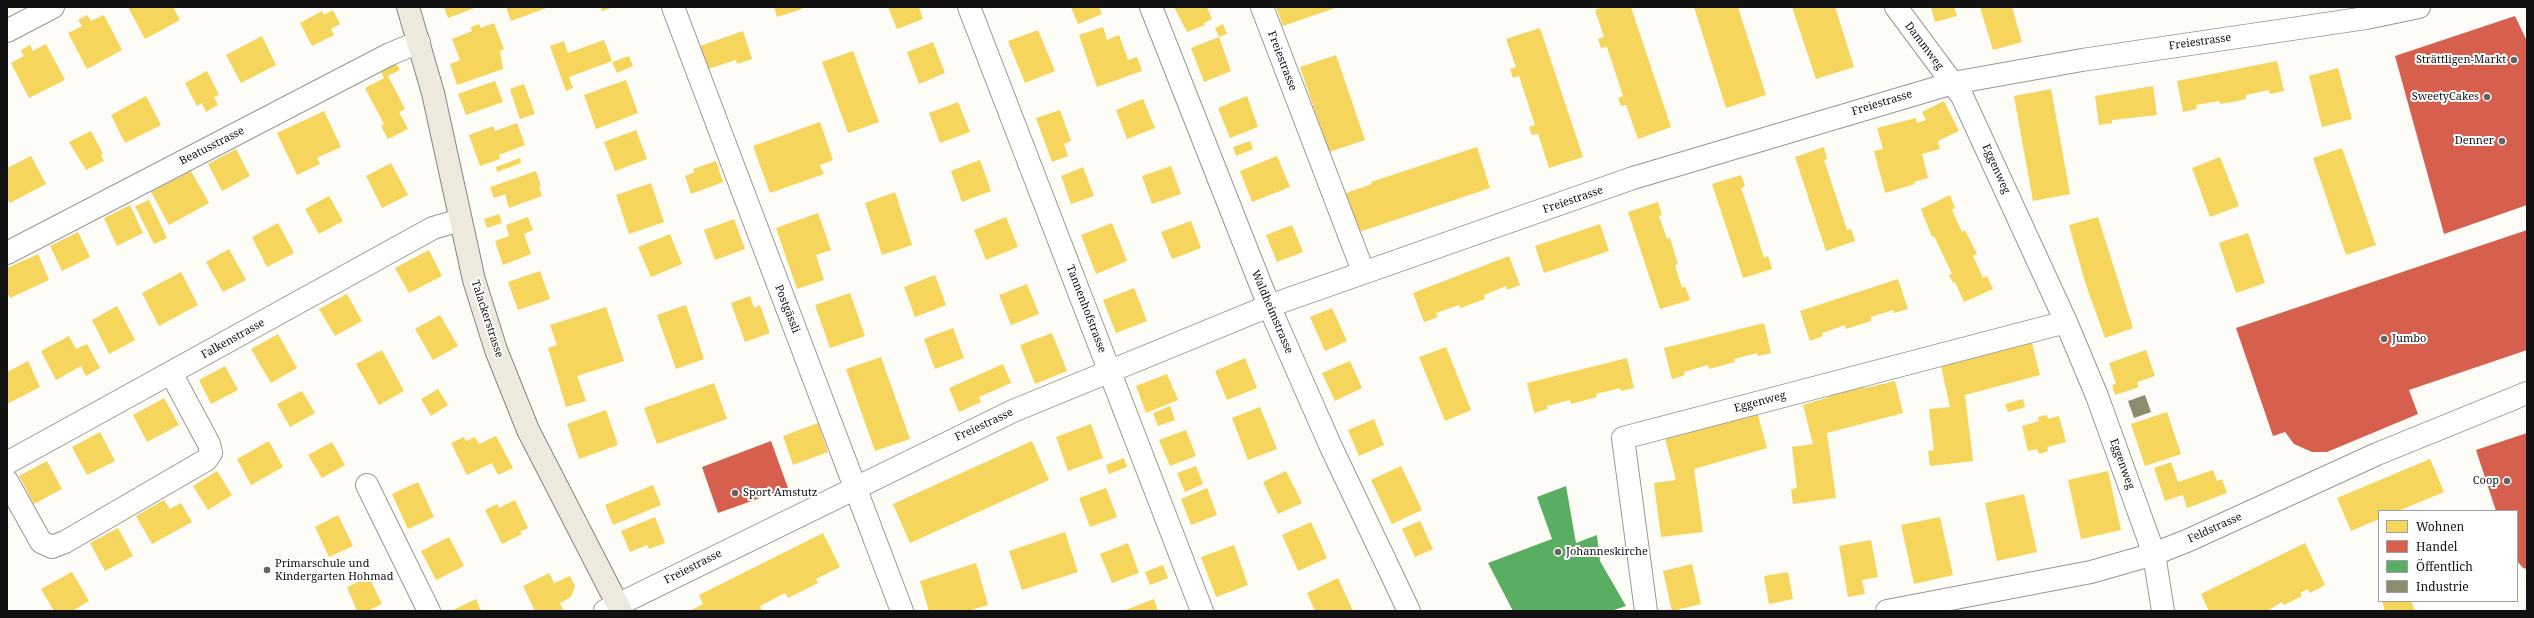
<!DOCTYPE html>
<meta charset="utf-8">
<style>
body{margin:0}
#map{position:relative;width:2534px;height:618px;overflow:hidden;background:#fdfcf7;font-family:"Noto Serif",serif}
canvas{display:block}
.frame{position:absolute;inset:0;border:8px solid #111;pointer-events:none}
.legend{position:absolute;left:2378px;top:510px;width:140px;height:92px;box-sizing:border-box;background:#fff;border:1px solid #a0a0a0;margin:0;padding:5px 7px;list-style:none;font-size:12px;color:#111}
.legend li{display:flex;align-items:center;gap:8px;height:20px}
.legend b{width:20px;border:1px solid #a0a0a0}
</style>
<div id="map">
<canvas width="2534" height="618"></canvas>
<div class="frame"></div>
<ul class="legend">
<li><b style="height:11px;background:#f6d55c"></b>Wohnen</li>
<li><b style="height:11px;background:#d6604d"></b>Handel</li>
<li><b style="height:11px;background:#5aae61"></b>Öffentlich</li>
<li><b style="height:11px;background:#8c8c6e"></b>Industrie</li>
</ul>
</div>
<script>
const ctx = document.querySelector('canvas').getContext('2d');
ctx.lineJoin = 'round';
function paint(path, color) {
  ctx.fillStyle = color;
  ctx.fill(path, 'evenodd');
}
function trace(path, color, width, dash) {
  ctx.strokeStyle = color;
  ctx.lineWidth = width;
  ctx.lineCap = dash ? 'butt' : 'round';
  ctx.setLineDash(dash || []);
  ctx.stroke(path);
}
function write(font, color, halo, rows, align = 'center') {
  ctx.font = font + ' "Noto Serif",serif';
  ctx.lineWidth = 4;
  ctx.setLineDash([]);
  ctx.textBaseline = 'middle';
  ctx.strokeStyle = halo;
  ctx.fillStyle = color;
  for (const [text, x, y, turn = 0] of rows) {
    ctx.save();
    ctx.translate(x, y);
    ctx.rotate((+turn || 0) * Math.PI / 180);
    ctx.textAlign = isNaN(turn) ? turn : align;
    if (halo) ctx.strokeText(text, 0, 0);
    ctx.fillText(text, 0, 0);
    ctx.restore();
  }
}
const homes = new Path2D(`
 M128,7H173L180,20L145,39Z
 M444,7H477L448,18Z
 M506,7H549L511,21Z
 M601,7H614L602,11Z
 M774,7H801L802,9L777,17Z
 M888,7H919L923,19L897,29Z
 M1071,7H1099L1102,14L1078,24Z
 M1174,7H1207L1212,19L1204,23L1205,25L1187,32Z
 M1276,7H1338L1283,26Z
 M1603,7H1631L1671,127L1638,139L1626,105L1621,106L1618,98L1623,96L1607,47L1601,48L1598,39L1604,37L1595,10Z
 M1694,7H1738L1766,95L1726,108Z
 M1792,7H1835L1854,67L1816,79Z
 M1931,7H1954L1957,16L1935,22Z
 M1980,7H2012L2022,42L1993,50Z
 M333,10L340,24L331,29L334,35L312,46L300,23L322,11L324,15Z
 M87,15L91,21L104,15L122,50L87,69L68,33L82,26L78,20Z
 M494,23L504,49L500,51L503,69L457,85L450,64L460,60L452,39L472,31L471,27L479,24L481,28Z
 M1223,24L1227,34L1219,37L1231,71L1204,82L1191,48L1219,37L1215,28Z
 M1103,27L1107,40L1119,35L1128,60L1137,57L1142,71L1097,87L1079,35Z
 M1540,28L1583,157L1549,168L1538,134L1532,135L1529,127L1535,125L1519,76L1513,78L1510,69L1516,67L1506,39Z
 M1038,30L1055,71L1025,83L1008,41Z
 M743,31L752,59L737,64L736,60L708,69L700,46Z
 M262,36L276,65L241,83L226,55Z
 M604,40L612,61L569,77L573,88L566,91L550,46L564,41L568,53Z
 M933,42L945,73L919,84L907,52Z
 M46,44L65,80L29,98L11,63L24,56L21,50L30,45L33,51Z
 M853,51L879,122L848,133L822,62Z
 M1336,55L1365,140L1329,152L1300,67Z
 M629,56L633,66L617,73L612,62Z
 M394,60L400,70L388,76L405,109L399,112L408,129L388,139L381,126L384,124L365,88L384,78L379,68Z
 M2277,61L2284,91L2270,94L2269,90L2246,95V99L2233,102L2220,104L2219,101L2196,105L2197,109L2183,112L2177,81Z
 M2338,68L2352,119L2322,127L2309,76Z
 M207,71L219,95L214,97L218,105L206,112L202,103L197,106L185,83Z
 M626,80L638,113L596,129L584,95Z
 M495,81L503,102L466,115L458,94Z
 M524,84L535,114L520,119L510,89Z
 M2153,86L2157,115L2112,120V123L2099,125L2095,96Z
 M2051,89L2070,194L2033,201L2014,96Z
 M146,96L161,125L125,143L111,115Z
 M1247,96L1258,127L1230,138L1218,108Z
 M1143,99L1155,128L1127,139L1116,110Z
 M1944,101L1959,131L1938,141L1940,149L1922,154L1928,178L1914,182L1915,184L1885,193L1874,151L1883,149L1877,128L1916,118L1917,123L1926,120L1922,112Z
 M958,102L970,132L940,143L929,113Z
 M1060,110L1071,141L1064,144L1068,156L1052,162L1036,118Z
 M324,111L341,147L317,158L320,164L297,175L277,133Z
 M820,122L833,160L820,165L824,174L770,193L753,146Z
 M517,123L525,145L499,155L500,159L480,166L469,135L493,126L495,131Z
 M636,130L647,159L615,171L604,142Z
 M91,131L103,154L101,155L104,161L86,170L69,142Z
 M1250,141L1253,149L1236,156L1233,147Z
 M1477,147L1490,188L1359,232L1346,193L1372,184L1371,182Z
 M1824,147L1827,159L1824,160L1847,230L1851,229L1855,241L1826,251L1795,157Z
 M2342,148L2376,245L2346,255L2313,158Z
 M236,149L250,176L222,191L208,164Z
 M31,156L46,184L10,203L7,198V168Z
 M1277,156L1290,187L1252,202L1240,171Z
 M2220,157L2239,206L2210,217L2192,168Z
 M520,158L521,163L497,172L496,167Z
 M980,160L991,191L962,202L951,171Z
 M716,161L723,182L691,194L685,176L695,172L693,169Z
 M391,163L408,195L382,208L366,176Z
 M1171,166L1181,194L1152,204L1142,176Z
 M1083,167L1094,196L1071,204L1061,176Z
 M191,171L209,203L169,225L151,192Z
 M536,171L541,186L539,187L542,196L509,208L505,194L494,198L490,187Z
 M1741,175L1745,186L1741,188L1753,223L1764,258L1768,256L1772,269L1743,278L1712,184Z
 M651,183L664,222L629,234L616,195Z
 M895,192L912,245L882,255L865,203Z
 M1950,195L1955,208L1952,210L1962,232L1965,230L1977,254L1973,256L1983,278L1987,276L1993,289L1964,302L1955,282L1953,283L1949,275L1952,274L1934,236L1932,237L1921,209Z
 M329,196L343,221L319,234L305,209Z
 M149,200L167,238L154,244L135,206Z
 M1658,202L1662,215L1659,216L1667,239L1670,238L1678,264L1675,265L1682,288L1685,286L1690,300L1660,309L1628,212Z
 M130,205L143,233L117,246L104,218Z
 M818,213L831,250L816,255L824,280L797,289L776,228Z
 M499,214L502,223L487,228L484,219Z
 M528,217L533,230L524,234L531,254L503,265L495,241L509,236L506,225Z
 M1006,217L1018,247L986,260L974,230Z
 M2098,217L2133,328L2105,338L2085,282L2069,225Z
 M734,219L745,249L715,260L704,230Z
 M1191,221L1201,248L1172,259L1161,232Z
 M278,223L294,253L267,267L252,237Z
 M1112,223L1127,261L1096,274L1081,235Z
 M1600,224L1609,251L1544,273L1535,246Z
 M1292,225L1303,252L1277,262L1266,235Z
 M78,232L90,257L62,271L50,246Z
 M2248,233L2265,283L2236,293L2219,243Z
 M670,234L682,264L651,277L638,247Z
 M229,249L246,280L223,292L206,262Z
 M429,250L442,276L409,293L395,268Z
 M38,254L49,280L10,298L7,292V268Z
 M1509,256L1520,285L1507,290L1506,286L1484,295L1485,299L1460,308L1459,305L1436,313L1438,317L1424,322L1413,293Z
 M540,271L550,299L518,310L508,282Z
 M181,272L198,305L159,326L142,293Z
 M935,275L946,305L915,317L904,287Z
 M1898,279L1908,309L1894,313L1893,310L1871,317V321L1846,329L1845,325L1822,333L1823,336L1810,341L1800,311Z
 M1027,284L1039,314L1011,325L999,295Z
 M1134,288L1147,321L1116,333L1103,300Z
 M850,293L865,336L830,348L815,305Z
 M347,294L362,321L335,336L319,309Z
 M750,296L754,308L760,305L770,333L745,342L731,303Z
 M686,305L704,359L676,369L657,315Z
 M117,306L135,340L109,354L92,320Z
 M606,307L624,361L577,376L586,401L566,407L548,348L557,345L550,325Z
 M1332,308L1347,341L1325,351L1310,317Z
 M440,315L458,346L433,360L415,329Z
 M1764,323L1771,353L1758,356L1757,353L1734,359L1735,362L1709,369L1708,365L1684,372L1685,375L1672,379L1664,348Z
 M953,328L964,358L935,369L924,339Z
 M1052,333L1067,371L1035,384L1020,345Z
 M278,334L297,368L271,383L251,349Z
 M69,336L76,349L87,344L100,368L86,376L81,366L56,380L41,351Z
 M2032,343L2040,375L1965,395L1973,461L1930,466L1928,451L1934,450L1929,409L1950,407L1941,366L1966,360L1965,356Z
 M1446,347L1471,410L1445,421L1419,357Z
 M382,350L404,391L379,405L356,364Z
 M2146,350L2155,376L2137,382L2139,387L2115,395L2112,385L2116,384L2109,363Z
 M881,357L910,439L875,451L846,369Z
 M1245,358L1257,388L1227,400L1215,371Z
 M1627,358L1634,388L1621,391L1620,388L1596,394L1597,397L1571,404L1570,400L1547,406L1548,409L1534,413L1527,383Z
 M28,361L40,387L7,404V372Z
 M1350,361L1362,388L1335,401L1322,373Z
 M1003,364L1011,383L979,397L981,402L959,412L949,388Z
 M225,366L238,390L211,404L199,380Z
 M1167,374L1178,400L1146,413L1136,386Z
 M1895,381L1903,413L1827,433L1836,498L1793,504L1791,489L1797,488L1792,447L1813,444L1803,405L1829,397V394L1864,385L1865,388Z
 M714,383L727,419L657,444L644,408Z
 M438,389L448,405L431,416L421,399Z
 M302,391L315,413L290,427L277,404Z
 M164,398L179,425L147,442L133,415Z
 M2023,399L2025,407L2008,412L2005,404Z
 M1170,406L1175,420L1158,426L1153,413Z
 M1260,407L1277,449L1248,460L1232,418Z
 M606,410L618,445L579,459L567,424Z
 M1757,412L1767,448L1694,469L1703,532L1661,537L1654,483L1676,480L1665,438Z
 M2167,412L2181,454L2145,466L2131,424Z
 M2047,415L2048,419L2059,416L2066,442L2047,447L2048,451L2039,454L2037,449L2028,451L2022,426L2039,421L2038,417Z
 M1374,419L1384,445L1359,456L1348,430Z
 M818,423L828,452L793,465L783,436Z
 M1091,424L1103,458L1068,471L1056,437Z
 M1186,430L1196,456L1170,466L1159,440Z
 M100,432L115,461L87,475L72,447Z
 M496,436L513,468L498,475L492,463L467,475L451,443L464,437L466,441L475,437L479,444Z
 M269,441L283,467L251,485L237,459Z
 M1032,441L1049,480L910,543L893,504Z
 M332,442L345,465L322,478L308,455Z
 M1124,458L1127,467L1109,474L1106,465Z
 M2430,459L2444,492L2398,511H2379V519L2351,531L2337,498Z
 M47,461L62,489L34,504L19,476Z
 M2171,462L2178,482L2213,470L2217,481L2222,479L2227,493L2187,508L2183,495L2165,501L2154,468Z
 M1196,466L1203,484L1185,492L1177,473Z
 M1401,466L1422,510L1392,524L1371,480Z
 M217,471L232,495L208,510L193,486Z
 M1286,471L1302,503L1278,514L1263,482Z
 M2108,471L2121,530L2081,539L2068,480Z
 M418,482L434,517L408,529L392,494Z
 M653,485L661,505L613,525L605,505Z
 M1106,488L1117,517L1090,527L1079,498Z
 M1207,488L1217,515L1191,525L1181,499Z
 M2024,494L2037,552L1997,561L1985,503Z
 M164,500L170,509L181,503L192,522L152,544L136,516Z
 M515,500L528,528L520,532L522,534L502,544L485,510L497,504L499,508Z
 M338,515L353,546L329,557L315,527Z
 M655,517L665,543L649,549L647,545L630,552L621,531Z
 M1940,517L1953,575L1914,584L1901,525Z
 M1420,521L1433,549L1415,557L1402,529Z
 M1311,522L1327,558L1298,571L1282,535Z
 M118,528L133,556L105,571L90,543Z
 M1065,532L1078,572L1022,590L1009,551Z
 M823,533L840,567L816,579L818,583L788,598L785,593L760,606L762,611H690L703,604L699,595Z
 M449,537L464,566L436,580L421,551Z
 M1871,540L1878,577L1862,580L1865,594L1848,597L1839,546Z
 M1128,543L1139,573L1112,583L1100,554Z
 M2305,543L2325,585L2310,593L2308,589L2300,593L2302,596L2284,605L2282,602L2267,611H2209L2201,594Z
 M1234,545L1248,585L1216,597L1201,557Z
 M976,563L988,605L968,611H929L920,581Z
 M1692,564L1701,604L1672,611L1663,571Z
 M1163,565L1168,578L1150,585L1145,572Z
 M72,572L89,601L72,611H54L41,589Z
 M1788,572L1793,599L1769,604L1764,576Z
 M549,573L554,583L570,576L575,586L571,597L560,603L563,610L535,611L523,586Z
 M369,577L382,604L367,611H357L347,587Z
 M1338,578L1353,611H1315L1307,593Z
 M476,599L481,611H451Z
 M1154,599L1158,611H1123Z
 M2382,601H2411L2415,611H2385Z`);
const shops = new Path2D(`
 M2515,16L2527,41V205L2444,234L2395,56Z
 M2527,230V350L2409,390L2418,414L2327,452H2312L2294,444L2285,432L2273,436L2236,328Z
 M2527,433V569L2523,568L2517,561V511H2496L2476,450Z
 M771,441L788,488L718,513L702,467Z`);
const public = new Path2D(`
 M1566,486L1576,543L1597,535L1600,561L1626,606L1611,611H1513L1488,563L1552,539L1537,497Z`);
const industry = new Path2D(`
 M2145,395L2151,412L2134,418L2128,401Z`);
const minor = new Path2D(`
 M673,7L902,611
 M969,7L1202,611
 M1151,7L1269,306L1331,447L1409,611
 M1262,7L1363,271
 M1896,7L1962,96L2066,322L2097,396L2154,554L2163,611
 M7,31L53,7
 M7,253L390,54L419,42
 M7,463L433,228L460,220
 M7,481L41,542L52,547L65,542L206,460L211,453L209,444L171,373
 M367,485L429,611
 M605,611L1013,411L1269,306L1633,178L1953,83L2082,60L2366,18L2419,7
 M1646,611L1623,438L2066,322
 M1887,611L2091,572L2154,554L2189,540L2377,454L2527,393`);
const major = new Path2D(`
 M408,7L433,93L474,280L496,350L528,430L621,611`);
const markers = [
 [2514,60,4,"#646362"],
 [2487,97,4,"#646362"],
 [2502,141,4,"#646362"],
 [2384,339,4,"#646362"],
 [2507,481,4,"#646362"],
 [735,493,4,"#646362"],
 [1558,552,4,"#646362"],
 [267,570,4,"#646362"]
];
const streetNames = [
 ["Freiestrasse",2200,42,-8],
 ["Dammweg",1924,46,53],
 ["Freiestrasse",1282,61,69],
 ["Freiestrasse",1882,103,-17],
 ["Beatusstrasse",212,146,-27],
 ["Eggenweg",1996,169,66],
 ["Freiestrasse",1573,200,-19],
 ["Postgässli",787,309,69],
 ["Tannenhofstrasse",1086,309,69],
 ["Waldheimstrasse",1272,312,67],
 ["Talackerstrasse",487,319,72],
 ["Falkenstrasse",233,339,-29],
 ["Eggenweg",1760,402,-15],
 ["Freiestrasse",984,425,-25],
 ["Eggenweg",2122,464,70],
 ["Feldstrasse",2215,528,-24],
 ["Freiestrasse",693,567,-27]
];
const poiNames = [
 ["Strättligen-Markt",2506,60],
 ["SweetyCakes",2479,97],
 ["Denner",2494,141],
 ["Jumbo",2392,339,"left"],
 ["Coop",2499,481],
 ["Sport Amstutz",743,493,"left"],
 ["Johanneskirche",1566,552,"left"],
 ["Primarschule und",275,564,"left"],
 ["Kindergarten Hohmad",275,577,"left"]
];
paint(homes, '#f6d55c');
paint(shops, '#d6604d');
paint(public, '#5aae61');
paint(industry, '#8c8c6e');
trace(minor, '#979795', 24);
trace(major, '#858482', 24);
trace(minor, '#fffffe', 22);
trace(major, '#ede9dc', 22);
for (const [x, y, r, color] of markers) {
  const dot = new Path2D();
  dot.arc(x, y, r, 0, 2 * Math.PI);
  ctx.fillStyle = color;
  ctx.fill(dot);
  trace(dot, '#fff', 1.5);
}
write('11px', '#111', '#fff', streetNames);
write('11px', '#111', '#fff', poiNames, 'right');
</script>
